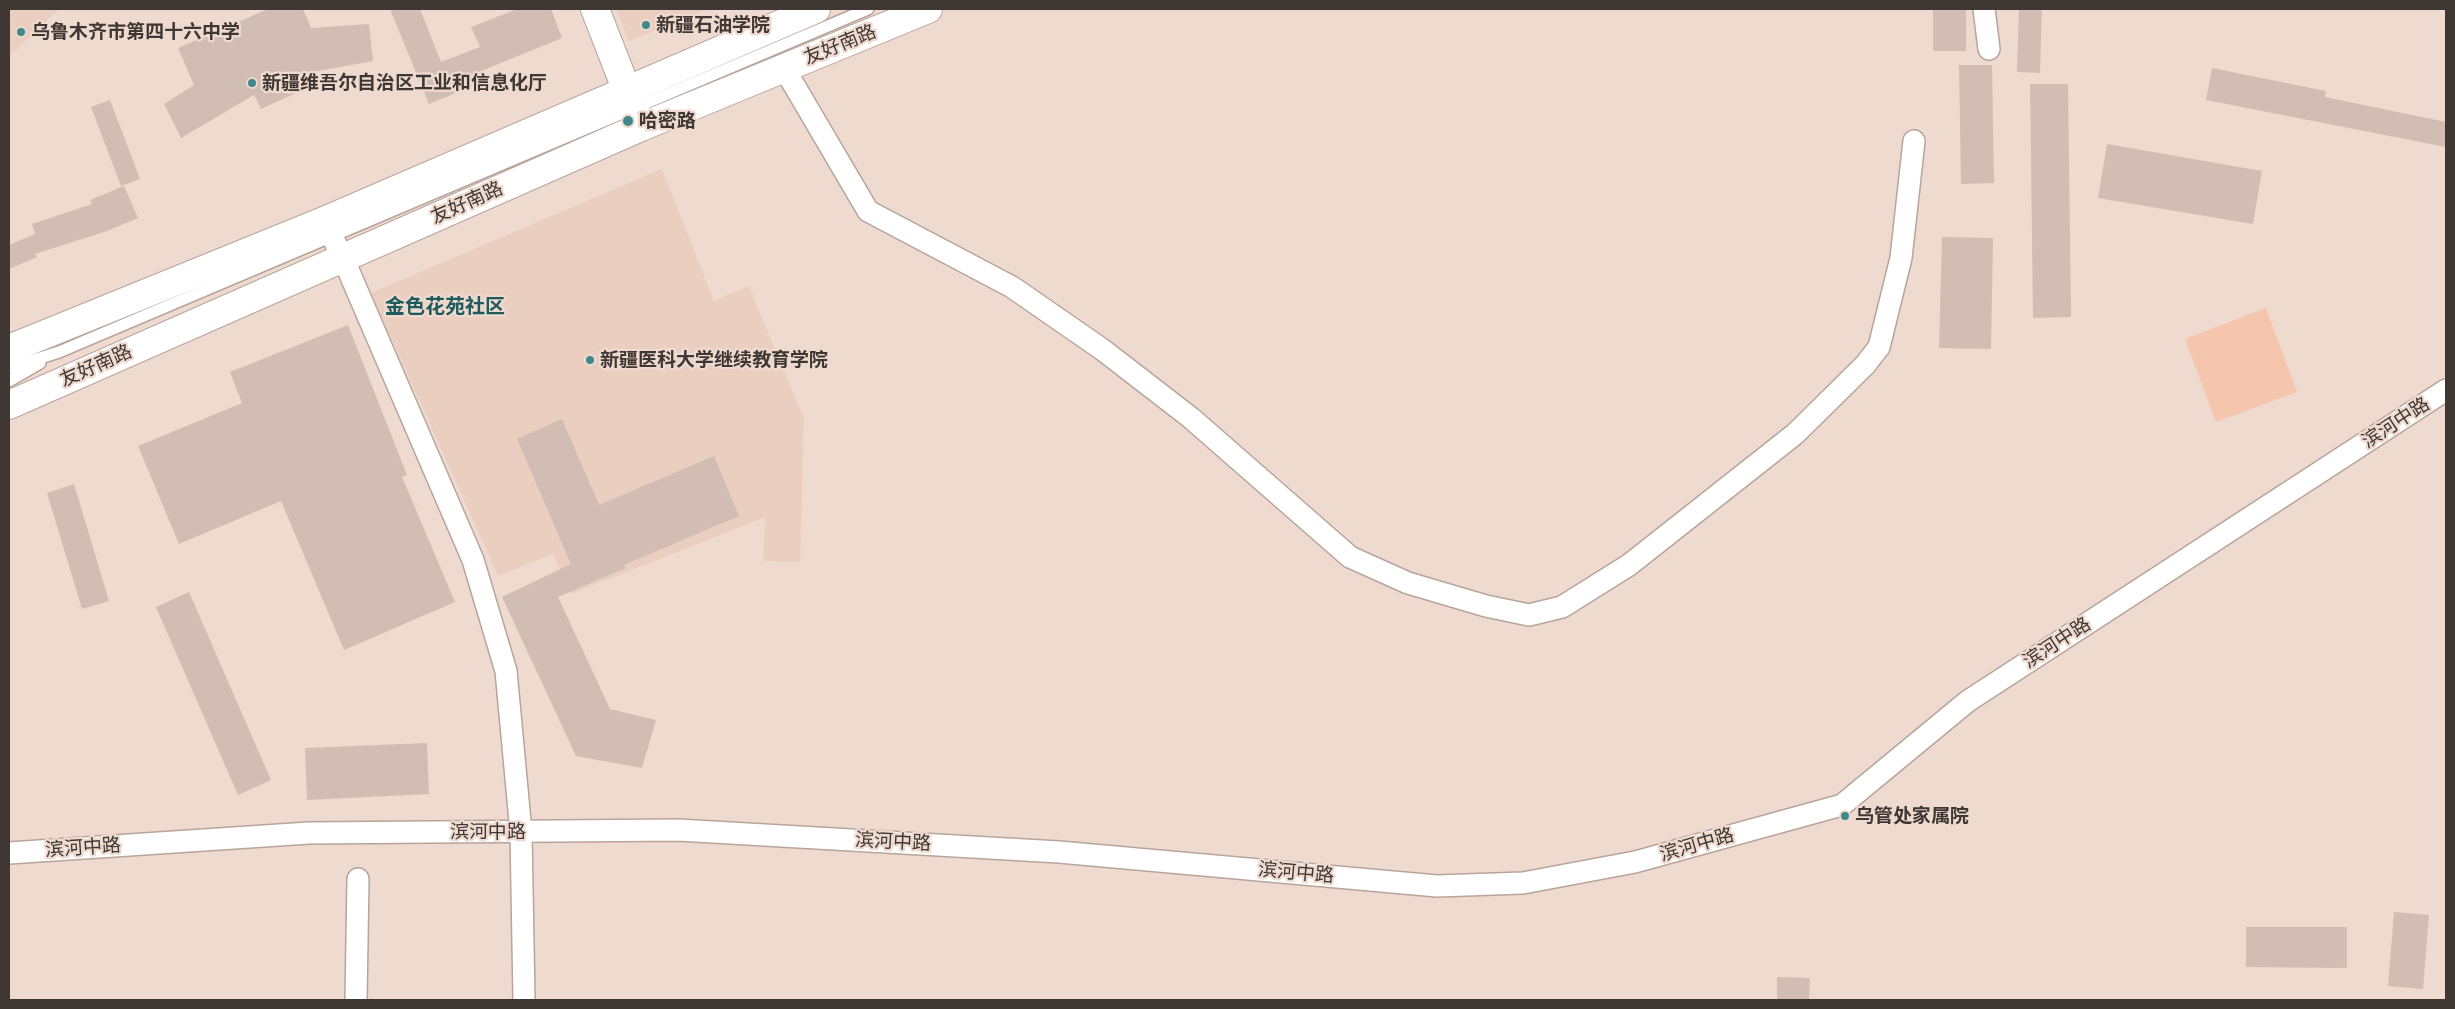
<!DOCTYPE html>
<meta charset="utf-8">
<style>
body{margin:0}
#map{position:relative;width:2455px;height:1009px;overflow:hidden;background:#efdad0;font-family:"Alegreya Sans",sans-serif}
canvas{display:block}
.frame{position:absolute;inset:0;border:10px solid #3f3733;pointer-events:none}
</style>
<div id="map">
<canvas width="2455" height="1009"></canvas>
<div class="frame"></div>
</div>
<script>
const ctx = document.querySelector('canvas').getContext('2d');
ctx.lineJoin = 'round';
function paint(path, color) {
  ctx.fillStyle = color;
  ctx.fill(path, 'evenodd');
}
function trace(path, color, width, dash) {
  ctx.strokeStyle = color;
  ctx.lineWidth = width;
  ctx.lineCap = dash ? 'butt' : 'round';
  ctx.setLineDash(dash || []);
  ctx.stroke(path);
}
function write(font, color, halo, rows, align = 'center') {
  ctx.font = font + ' "Alegreya Sans","Noto Sans SC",sans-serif';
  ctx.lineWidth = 4.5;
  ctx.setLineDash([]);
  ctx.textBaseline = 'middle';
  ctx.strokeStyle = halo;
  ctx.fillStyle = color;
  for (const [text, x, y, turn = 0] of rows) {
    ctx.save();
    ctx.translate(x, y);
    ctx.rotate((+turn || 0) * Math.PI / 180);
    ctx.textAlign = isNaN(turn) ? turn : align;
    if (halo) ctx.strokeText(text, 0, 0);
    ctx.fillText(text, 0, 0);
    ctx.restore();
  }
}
const built = new Path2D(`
 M9,9H59L9,56Z
 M616,9H708L629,41Z
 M662,169L714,301L749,286L804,419L800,562L763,561L765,517L571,594L553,554L498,576L371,293Z`);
const green = new Path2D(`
 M2266,308L2297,392L2216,422L2185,339Z`);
const building = new Path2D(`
 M268,9H303L311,28L369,24L373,61L302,74L307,88L261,109L254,95L181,138L164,104L194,85L178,48Z
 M390,9H420L441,62L480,47L471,27L517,9H551L562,38L469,76L473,86L429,104Z
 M1933,9H1966V51H1933Z
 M2019,9H2042L2040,73L2017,72Z
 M1959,65H1992L1994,183L1961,184Z
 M2212,68L2326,91L2325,97L2446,122V147L2206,100Z
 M2030,84H2068L2071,317L2033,318Z
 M110,100L140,179L121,186L91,107Z
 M2107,144L2262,171L2253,224L2098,198Z
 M124,186L138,218L107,231L35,254L37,257L9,269V245L35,234L32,224L92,204L90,200Z
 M1942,237L1993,238L1991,349L1939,348Z
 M348,325L407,475L402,477L455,602L344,650L281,501L179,544L138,446L242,403L230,372Z
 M562,419L599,505L714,456L739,516L624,565L626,568L558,597L610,709L656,720L642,768L576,756L502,597L571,564L517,439Z
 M74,484L109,601L82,609L47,493Z
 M189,592L271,780L238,795L156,607Z
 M427,743L429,794L307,800L305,748Z
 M2394,912L2429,915L2423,989L2388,986Z
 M2246,927H2347V968L2246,967Z
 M1777,977L1810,978L1809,1000H1777Z`);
const lane = new Path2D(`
 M9,368L59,352L868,9
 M9,381L40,363`);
const street = new Path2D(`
 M1984,9L1989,49
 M784,68L868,211L1012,287L1103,350L1191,418L1350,557L1408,583L1486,606L1529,615L1562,607L1629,565L1795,434L1865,365L1879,347L1901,258L1914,141
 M324,221L343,258L473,560L506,671L521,832L524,1000
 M9,853L309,833L678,830L1059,852L1437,886L1523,883L1635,862L1842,805L1968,701L2446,390
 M356,1000L358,879`);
const secondary = new Path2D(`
 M595,9L641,127`);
const primary = new Path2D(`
 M9,349L324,221L816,9
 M9,405L641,127L928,9`);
const markers = [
 [646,25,5,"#40888b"],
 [21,32,5,"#40888b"],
 [252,83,5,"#40888b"],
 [628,121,6,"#40888b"],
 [590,360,5,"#40888b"],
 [1845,816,5,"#40888b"]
];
const poiNames = [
 ["新疆石油学院",656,25],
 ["乌鲁木齐市第四十六中学",31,32],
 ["新疆维吾尔自治区工业和信息化厅",262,83],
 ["哈密路",639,121],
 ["新疆医科大学继续教育学院",600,360],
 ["乌管处家属院",1855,816]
];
const streetNames = [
 ["友好南路",840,45,-22],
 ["友好南路",467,203,-24],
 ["友好南路",96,366,-24],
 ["滨河中路",2396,423,-33],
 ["滨河中路",2057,643,-33],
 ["滨河中路",488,832],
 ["滨河中路",893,842,3],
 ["滨河中路",1697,845,-16],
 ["滨河中路",83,848,-4],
 ["滨河中路",1296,873,5]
];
const neighbourhoodNames = [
 ["金色花苑社区",445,307]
];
paint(built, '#eacec0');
paint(green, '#f5c6ad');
paint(building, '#d1bdb3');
trace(lane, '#b8a49a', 14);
trace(street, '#b8a49a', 24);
trace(secondary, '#b8a49a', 30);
trace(primary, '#b8a49a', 30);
trace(lane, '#fff', 11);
trace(street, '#fff', 21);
trace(secondary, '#fff', 28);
trace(primary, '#fff', 28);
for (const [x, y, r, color] of markers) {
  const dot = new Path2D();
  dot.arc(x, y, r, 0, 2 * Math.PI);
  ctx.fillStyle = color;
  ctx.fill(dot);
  trace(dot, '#efdad0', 2);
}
write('bold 19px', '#3f3733', '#efdad0', poiNames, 'left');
write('19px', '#3f3733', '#efdad0', streetNames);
write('bold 20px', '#1e595b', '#efdad0', neighbourhoodNames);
</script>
